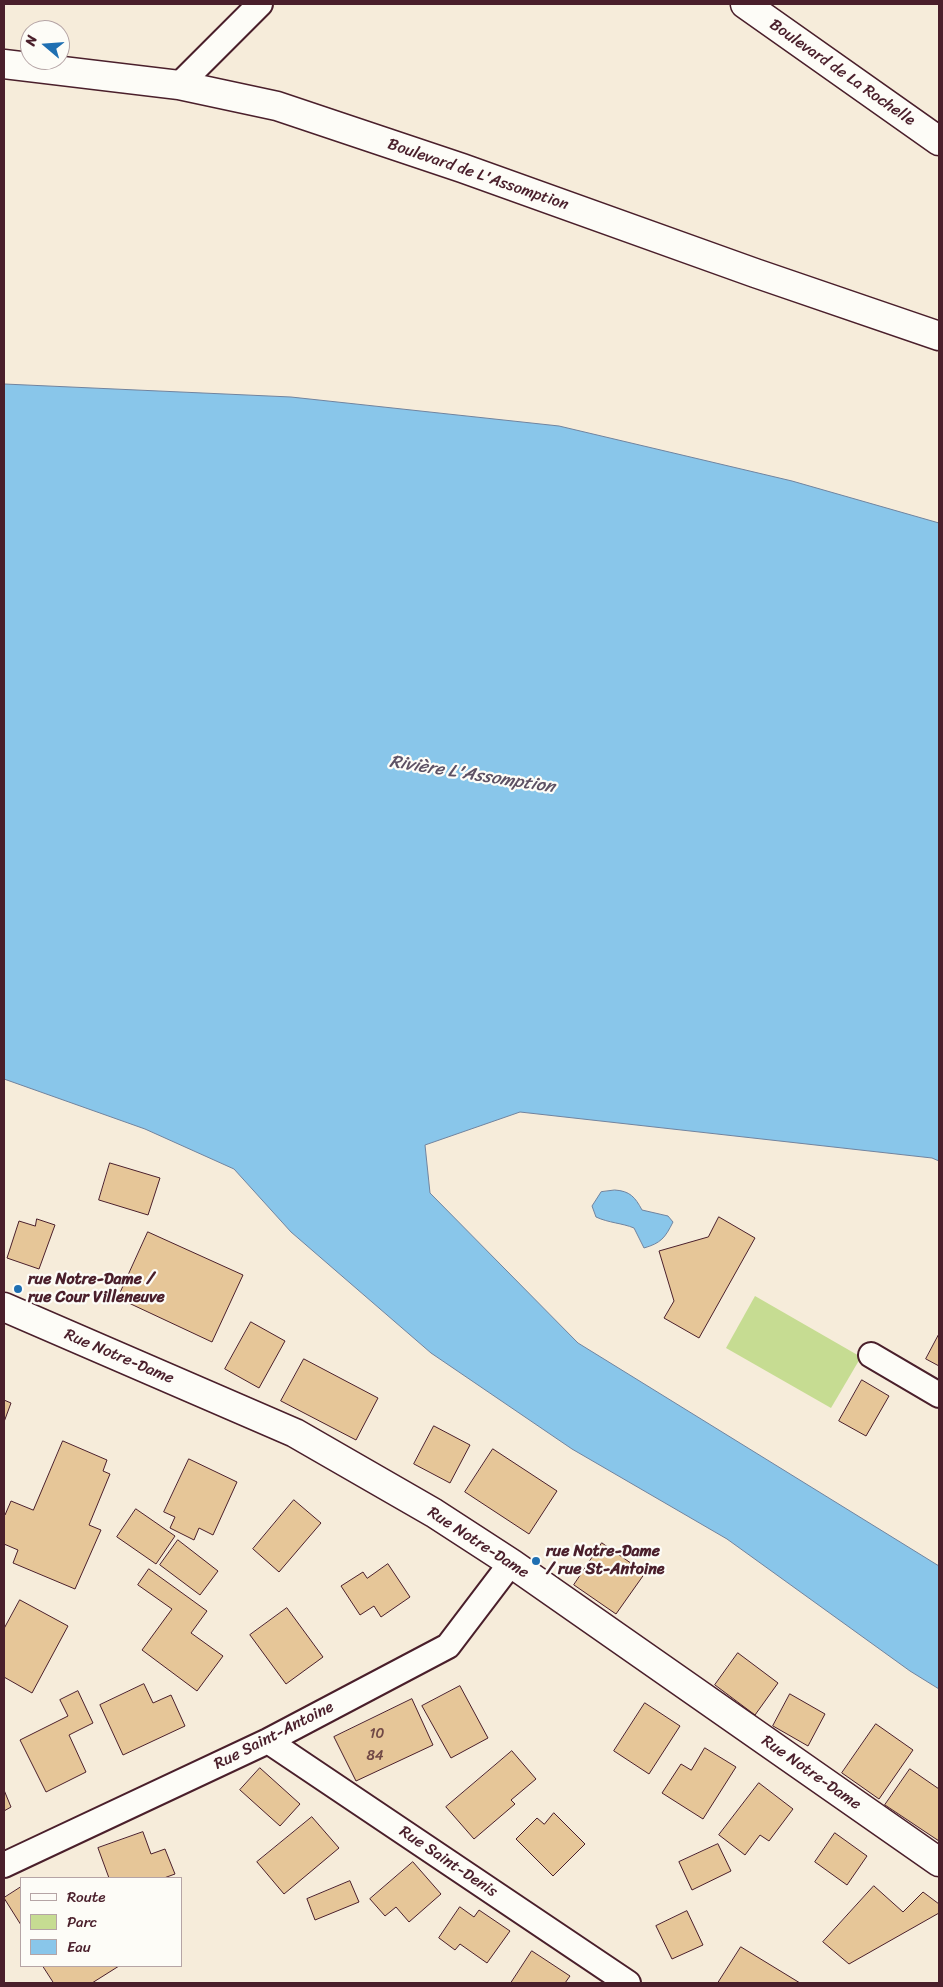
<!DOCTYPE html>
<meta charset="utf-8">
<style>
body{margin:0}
#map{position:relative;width:943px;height:1987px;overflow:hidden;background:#f6ecda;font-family:Sriracha,sans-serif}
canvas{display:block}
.frame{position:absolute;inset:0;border:5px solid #4a1f2b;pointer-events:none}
.legend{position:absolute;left:20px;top:1877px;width:162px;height:90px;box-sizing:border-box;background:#fdfcf7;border:1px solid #b5a4a5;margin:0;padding:6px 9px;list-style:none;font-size:15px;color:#4a1f2b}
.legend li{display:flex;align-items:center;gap:10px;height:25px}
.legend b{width:25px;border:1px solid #b5a4a5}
.north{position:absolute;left:20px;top:20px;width:50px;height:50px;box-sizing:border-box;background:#fdfcf7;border:1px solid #b5a4a5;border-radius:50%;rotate:288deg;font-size:14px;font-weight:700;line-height:20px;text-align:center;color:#4a1f2b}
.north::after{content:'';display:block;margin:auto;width:18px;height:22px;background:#1f6fb2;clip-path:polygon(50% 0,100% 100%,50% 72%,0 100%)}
</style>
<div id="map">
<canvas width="943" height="1987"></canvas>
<div class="frame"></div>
<ul class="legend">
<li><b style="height:6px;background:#fdfcf7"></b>Route</li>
<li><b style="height:14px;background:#c6dc92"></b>Parc</li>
<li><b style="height:14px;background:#89c6ea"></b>Eau</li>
</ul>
<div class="north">N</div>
</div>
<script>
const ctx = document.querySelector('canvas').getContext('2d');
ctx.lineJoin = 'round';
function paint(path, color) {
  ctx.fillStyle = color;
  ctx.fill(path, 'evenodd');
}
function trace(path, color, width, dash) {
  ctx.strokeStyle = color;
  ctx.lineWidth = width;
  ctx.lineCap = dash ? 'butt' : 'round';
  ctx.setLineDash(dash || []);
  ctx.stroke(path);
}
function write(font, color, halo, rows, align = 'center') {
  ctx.font = font + ' Sriracha,sans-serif';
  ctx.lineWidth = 4.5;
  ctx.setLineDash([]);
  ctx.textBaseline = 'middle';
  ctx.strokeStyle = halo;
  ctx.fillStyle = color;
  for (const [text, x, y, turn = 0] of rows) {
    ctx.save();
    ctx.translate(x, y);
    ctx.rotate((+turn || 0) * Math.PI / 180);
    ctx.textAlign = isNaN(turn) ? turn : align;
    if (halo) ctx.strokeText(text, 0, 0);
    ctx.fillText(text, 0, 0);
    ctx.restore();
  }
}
const green = new Path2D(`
 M755,1296L861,1357L831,1408L726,1348Z`);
const water = new Path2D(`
 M4,384L291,397L559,426L792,481L939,523V1161L932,1158L520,1112L425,1145L430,1193L578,1343L939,1566V1689L910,1671L727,1539L572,1449L431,1353L291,1232L234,1169L145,1129L4,1079Z
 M615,1190C630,1191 635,1197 642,1210L668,1216L673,1222C665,1238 661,1243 644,1248L634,1228C622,1223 609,1223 596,1217L592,1206L601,1192Z`);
const building = new Path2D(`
 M110,1163L160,1178L148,1215L99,1200Z
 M719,1217L755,1238L699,1338L664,1318L674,1301L659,1251L708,1237Z
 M37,1219L55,1225L39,1269L7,1258L19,1221L35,1226Z
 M148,1232L243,1275L212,1342L118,1298Z
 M251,1322L285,1341L259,1388L225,1369Z
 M939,1334V1366L926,1359Z
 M304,1359L378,1398L356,1440L281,1401Z
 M862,1380L889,1396L866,1436L839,1421Z
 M4,1400L11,1403L4,1422Z
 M434,1426L470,1445L450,1483L414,1464Z
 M63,1441L107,1460L103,1471L110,1474L89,1525L101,1530L75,1589L13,1563L18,1550L4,1544V1515H5L11,1501L33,1510Z
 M493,1449L557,1491L529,1534L465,1492Z
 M189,1459L237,1482L213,1535L199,1528L194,1540L170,1528L175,1517L164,1512Z
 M294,1500L321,1523L279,1572L253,1549Z
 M136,1509L175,1536L156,1564L117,1537Z
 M178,1540L218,1571L200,1595L160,1565Z
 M602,1543L645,1573L616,1614L574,1585Z
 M388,1564L410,1597L381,1617L374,1606L360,1615L341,1586L363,1572L367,1578Z
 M149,1569L207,1611L191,1633L223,1656L197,1691L142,1650L172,1609L138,1585Z
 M20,1600L68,1626L32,1693L4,1677V1629Z
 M287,1608L323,1657L286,1684L250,1635Z
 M738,1653L778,1683L755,1715L715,1685Z
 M144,1684L153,1703L171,1695L185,1726L123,1755L100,1705Z
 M460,1686L488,1738L451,1758L422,1706Z
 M78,1691L93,1723L69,1735L86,1772L46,1792L20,1740L68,1716L60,1700Z
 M790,1694L825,1714L808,1746L773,1726Z
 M412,1699L433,1745L356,1781L334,1737Z
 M645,1703L680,1726L649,1774L614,1751Z
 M876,1724L913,1750L879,1799L842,1773Z
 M705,1748L736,1767L703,1819L662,1793L681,1764L691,1770Z
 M512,1751L536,1779L511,1800L515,1804L474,1839L446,1807Z
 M260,1768L300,1804L280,1826L240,1790Z
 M910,1769L939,1789V1841L885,1805Z
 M759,1783L793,1809L769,1841L760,1835L745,1855L719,1835Z
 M4,1790L11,1807L4,1811Z
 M554,1813L585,1844L553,1876L516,1839L537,1818L544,1824Z
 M312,1817L339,1848L284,1894L257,1862Z
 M143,1832L151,1854L165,1849L175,1874L164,1878H109L98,1848Z
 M835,1833L867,1856L847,1885L815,1862Z
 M718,1844L731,1871L692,1890L679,1862Z
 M413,1862L441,1894L409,1922L396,1907L385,1916L370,1899Z
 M350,1881L359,1902L315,1920L307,1899Z
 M874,1886L903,1912L923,1892L939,1904V1913L849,1964L823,1942Z
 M21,1887V1925L4,1898Z
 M460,1907L474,1917L479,1910L510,1931L487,1963L460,1944L455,1950L439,1938Z
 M687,1911L703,1945L672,1959L656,1926Z
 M741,1947L800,1983H718Z
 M532,1951L570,1976L565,1983H511Z
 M43,1966H119L92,1983H54Z`);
const minor = new Path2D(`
 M179,85L260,4
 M871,1355L939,1395
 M268,1741L628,1983
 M4,1865L268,1741L448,1646L511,1563`);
const tertiary = new Path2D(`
 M745,4L939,141
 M4,64L179,85L277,106L462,168L755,273L939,336`);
const secondary = new Path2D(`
 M4,1307L295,1433L434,1513L511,1563L939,1862`);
const markers = [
 [18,1289,5,"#1f6fb2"],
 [536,1561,5,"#1f6fb2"]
];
const numberNames = [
 ["10",377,1734],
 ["84",375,1756]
];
const streetNames = [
 ["Boulevard de La Rochelle",842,73,35],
 ["Boulevard de L'Assomption",478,175,19],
 ["Rue Notre-Dame",119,1357,23],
 ["Rue Notre-Dame",478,1543,33],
 ["Rue Saint-Antoine",274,1736,-27],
 ["Rue Notre-Dame",811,1773,35],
 ["Rue Saint-Denis",448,1862,34]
];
const poiNames = [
 ["rue Notre-Dame /",28,1280],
 ["rue Cour Villeneuve",28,1298],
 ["rue Notre-Dame",546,1552],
 ["/ rue St-Antoine",546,1570]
];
const waterNames = [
 ["Rivière L'Assomption",472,775,9]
];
paint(green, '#c6dc92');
paint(water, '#89c6ea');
trace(water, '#70839e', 1);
paint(building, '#e6c698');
trace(building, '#4a1f2b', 1);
trace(minor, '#4a1f2b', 28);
trace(tertiary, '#4a1f2b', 31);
trace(secondary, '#4a1f2b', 31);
trace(minor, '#fdfcf7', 24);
trace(tertiary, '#fdfcf7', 28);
trace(secondary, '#fdfcf7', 28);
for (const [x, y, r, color] of markers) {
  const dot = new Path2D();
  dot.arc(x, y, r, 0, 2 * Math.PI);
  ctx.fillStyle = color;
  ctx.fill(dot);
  trace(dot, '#fdfcf7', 2);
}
write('14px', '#714946', null, numberNames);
write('16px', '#4a1f2b', '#fdfcf7', streetNames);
write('bold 16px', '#4a1f2b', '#fdfcf7', poiNames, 'left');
write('italic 18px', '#5d5164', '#fdfcf7', waterNames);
</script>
